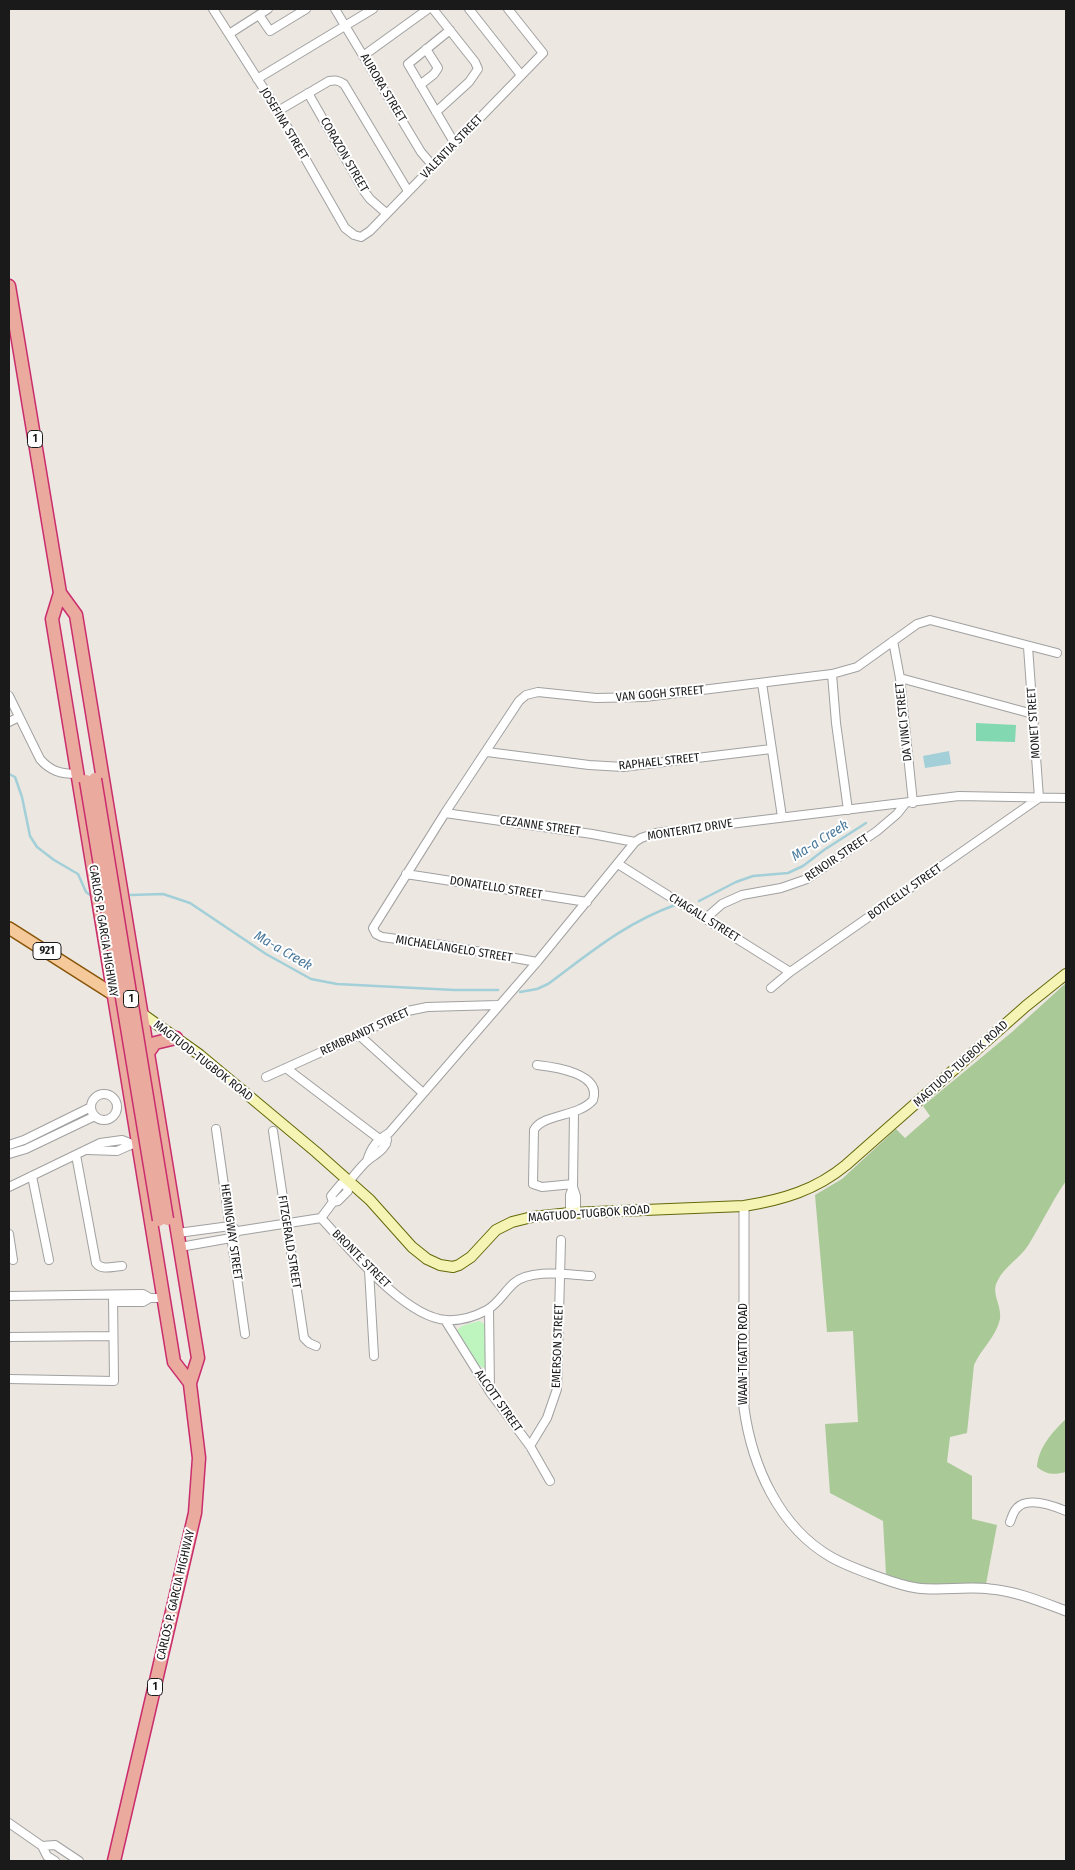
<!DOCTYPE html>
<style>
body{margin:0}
#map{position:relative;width:1075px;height:1870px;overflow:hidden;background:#ece7e0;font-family:"Fira Sans Condensed",sans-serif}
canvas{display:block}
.frame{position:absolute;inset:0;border:10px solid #1a1a1a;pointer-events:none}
</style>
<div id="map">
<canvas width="1075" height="1870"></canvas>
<div class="frame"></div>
</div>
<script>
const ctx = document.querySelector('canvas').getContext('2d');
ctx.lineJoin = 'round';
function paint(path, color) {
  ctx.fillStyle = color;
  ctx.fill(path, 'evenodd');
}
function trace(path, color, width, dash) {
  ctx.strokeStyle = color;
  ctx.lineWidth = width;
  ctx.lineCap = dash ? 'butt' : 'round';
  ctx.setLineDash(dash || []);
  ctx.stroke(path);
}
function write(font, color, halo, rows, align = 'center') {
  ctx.font = font + ' "Fira Sans Condensed",sans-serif';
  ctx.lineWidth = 4;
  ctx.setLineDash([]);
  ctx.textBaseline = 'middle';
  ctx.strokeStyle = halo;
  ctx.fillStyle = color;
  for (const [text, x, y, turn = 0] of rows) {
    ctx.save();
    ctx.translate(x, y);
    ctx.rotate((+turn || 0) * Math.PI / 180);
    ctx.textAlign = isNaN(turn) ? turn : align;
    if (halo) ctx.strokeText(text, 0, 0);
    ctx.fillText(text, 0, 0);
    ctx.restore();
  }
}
const forest = new Path2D(`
 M1066,983V1181C1052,1201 1042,1223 1029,1244C1021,1258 1004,1266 997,1282C991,1293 1002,1306 1000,1319C996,1337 981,1349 974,1365L967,1433L950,1437L947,1462L972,1476V1519L997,1525L986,1584H919L908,1582L886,1574L883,1521L830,1493L825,1424L858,1422L853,1331L827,1332L815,1195L842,1179L896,1129L905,1138L930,1116L923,1106L1012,1032Z
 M1066,1419V1472C1054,1475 1047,1475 1037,1467C1038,1448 1053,1431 1066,1419Z`);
const park = new Path2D(`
 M479,1321L485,1324L486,1367L484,1368C472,1363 459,1343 457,1330L462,1326Z`);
const pitch = new Path2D(`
 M976,723L1016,725L1015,742L976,741Z`);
const water = new Path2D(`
 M949,751L951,764L925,768L923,756Z`);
const stream = new Path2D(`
 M9,774L15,777L22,797L30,836L37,847L54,860L78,874L86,892L93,897
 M131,895L163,894L190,903L266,954L311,979L337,984L454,990H498
 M699,901L736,882L753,876L788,873L803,866L824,850L866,823
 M520,992L537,989L548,984C590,953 625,923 675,905`);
const minor = new Path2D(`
 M213,9L278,111L345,228L354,235L361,237L370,231L543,53L508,9
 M335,9L421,152L433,166
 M433,9L475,62L478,69L469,82L436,112
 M469,9L521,75
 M259,15L270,31L306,9
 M450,30L408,64L455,144
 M229,34L268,9
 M363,56L428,9
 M257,79L373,9
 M420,85L434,74L438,68L426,49
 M308,93L364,191L370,199L386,213
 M278,111L329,81C335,80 338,80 344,84L408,191
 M893,641L900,678L913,803
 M832,674L836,723L848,810
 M900,678L1033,714
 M762,683L782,817
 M9,696L40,759C50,771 61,774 77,774
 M9,722L19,717
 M487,752L589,765L623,767L771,749
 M445,813L592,834L635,842
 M618,864L790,972
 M406,874L587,902
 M706,918L722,904L742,895L781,888L807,879L877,831L897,814L905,804
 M537,962L442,945L382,937L376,934L373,928L445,813L519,701L526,695L538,692L596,698L645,697L832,674L857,667L917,624L930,620L1057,653
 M771,988L790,972L1039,798L1028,647
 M359,1035L423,1093
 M537,1065C554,1067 602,1073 593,1100C579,1117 542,1114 534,1130L533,1184L542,1187L573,1184
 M286,1068L386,1144
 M266,1077L359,1035L403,1012L427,1007L498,1005
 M91 1107a13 13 0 1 1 26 0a13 13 0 1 1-26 0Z
 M216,1129L245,1334
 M273,1131L304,1338L309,1343L316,1346
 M9,1145L24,1140L91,1107
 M87,1150L117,1151L135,1143
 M9,1154L26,1149L95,1116
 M76,1155L96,1263C102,1271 114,1266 122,1266
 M367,1161C371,1147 377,1140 389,1133L537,962L635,842L641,838L656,833L959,796L1066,798
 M32,1176L49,1260
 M9,1187L100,1143L122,1140L132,1144
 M573,1187L576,1196V1213
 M333,1202L331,1196L341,1184L346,1185C352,1178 358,1170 365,1163C373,1155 384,1152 387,1140
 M570,1213V1195L573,1187L574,1112
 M321,1218C349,1248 404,1317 446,1320C461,1321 474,1317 487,1310C498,1304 504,1292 514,1283C531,1268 569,1275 591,1276
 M178,1233L230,1226L234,1228
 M9,1234L13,1260
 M180,1247L231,1238L238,1231L321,1218L333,1202L338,1201L348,1191L346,1185
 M369,1270L374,1356
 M9,1296L143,1294L150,1298
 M113,1302H143L150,1298H164
 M489,1309L490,1392
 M445,1320L490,1392L530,1446L550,1481
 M9,1337L113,1336
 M9,1379L114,1381L113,1295
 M530,1446L547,1418L557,1389L561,1240
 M1010,1522C1012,1517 1013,1512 1017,1508C1028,1496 1054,1506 1066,1511
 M9,1823L42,1846L47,1856L55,1861
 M42,1846L55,1845L79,1861`);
const tertiary = new Path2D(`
 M744,1206V1408C752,1466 779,1527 831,1557C843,1564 857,1569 870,1574C885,1579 901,1586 917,1588C941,1591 966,1586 990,1589C1016,1591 1042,1602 1066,1611`);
const secondary = new Path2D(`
 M141,1013L200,1055L316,1152L370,1200L412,1247L427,1259L440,1265L453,1267L459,1265L471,1257L496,1230L512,1222L532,1217L570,1213L744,1206C782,1200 816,1190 846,1165L1026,1006L1066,974`);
const primary = new Path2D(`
 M9,928L119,998`);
const trunk = new Path2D(`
 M9,286L61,599
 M60,593L52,619L174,1362L190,1383
 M60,593L76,615L198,1358L190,1383
 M148,1053L155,1043L176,1038
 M114,1861L195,1513L199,1458L189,1376`);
const trunkBridge = new Path2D(`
 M95,779L167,1219
 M86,781L159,1220`);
const shields = [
 [35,439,15],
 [47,951,28],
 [131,999,15],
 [155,1687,15]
];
const shieldNames = [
 ["1",35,439],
 ["921",47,951],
 ["1",131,999],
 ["1",155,1687]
];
const streetNames = [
 ["AURORA STREET",383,88,59],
 ["JOSEFINA STREET",284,124,59],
 ["VALENTIA STREET",452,147,-46],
 ["CORAZON STREET",344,155,60],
 ["VAN GOGH STREET",660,694,-5],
 ["DA VINCI STREET",904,722,-96],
 ["MONET STREET",1034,723,-94],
 ["RAPHAEL STREET",659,762,-6],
 ["CEZANNE STREET",540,826,8],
 ["MONTERITZ DRIVE",690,830,-9],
 ["RENOIR STREET",837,858,-34],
 ["DONATELLO STREET",496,888,9],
 ["BOTICELLY STREET",905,892,-35],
 ["CHAGALL STREET",704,918,32],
 ["CARLOS P. GARCIA HIGHWAY",103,931,81],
 ["MICHAELANGELO STREET",454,949,9],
 ["REMBRANDT STREET",365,1032,-25],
 ["MAGTUOD-TUGBOK ROAD",203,1061,38],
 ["MAGTUOD-TUGBOK ROAD",961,1064,-42],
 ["MAGTUOD-TUGBOK ROAD",589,1214,-4],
 ["HEMINGWAY STREET",231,1232,82],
 ["FITZGERALD STREET",289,1242,81],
 ["BRONTE STREET",361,1259,45],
 ["EMERSON STREET",558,1346,-88],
 ["WAAN-TIGATTO ROAD",744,1354,-90],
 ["ALCOTT STREET",498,1401,55],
 ["CARLOS P. GARCIA HIGHWAY",176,1595,-77]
];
const waterNames = [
 ["Ma-a Creek",820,841,-32],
 ["Ma-a Creek",283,951,30]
];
paint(forest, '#a9c997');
paint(park, '#bef5be');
paint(pitch, '#81d8b1');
paint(water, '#a2cfd8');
trace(stream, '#a2cfd8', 2.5);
trace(minor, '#a1a1a1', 10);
trace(tertiary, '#a1a1a1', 11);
trace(secondary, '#64690a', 12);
trace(primary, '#895608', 14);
trace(trunk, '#ca2d6d', 15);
trace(minor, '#fff', 8);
trace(tertiary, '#fff', 9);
trace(secondary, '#f5f4b5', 10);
trace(primary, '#f6c99b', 11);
trace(trunk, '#ebaa9e', 12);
trace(trunkBridge, '#ca2d6d', 15, []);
trace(trunkBridge, '#ebaa9e', 12);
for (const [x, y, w] of shields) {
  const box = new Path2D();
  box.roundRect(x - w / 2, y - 8.5, w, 17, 4);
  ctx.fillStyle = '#fff';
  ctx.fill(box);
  trace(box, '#1a1a1a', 1);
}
write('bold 11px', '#1a1a1a', null, shieldNames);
write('12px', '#1a1a1a', '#fff', streetNames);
write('italic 14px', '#4a799c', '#fff', waterNames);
</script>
